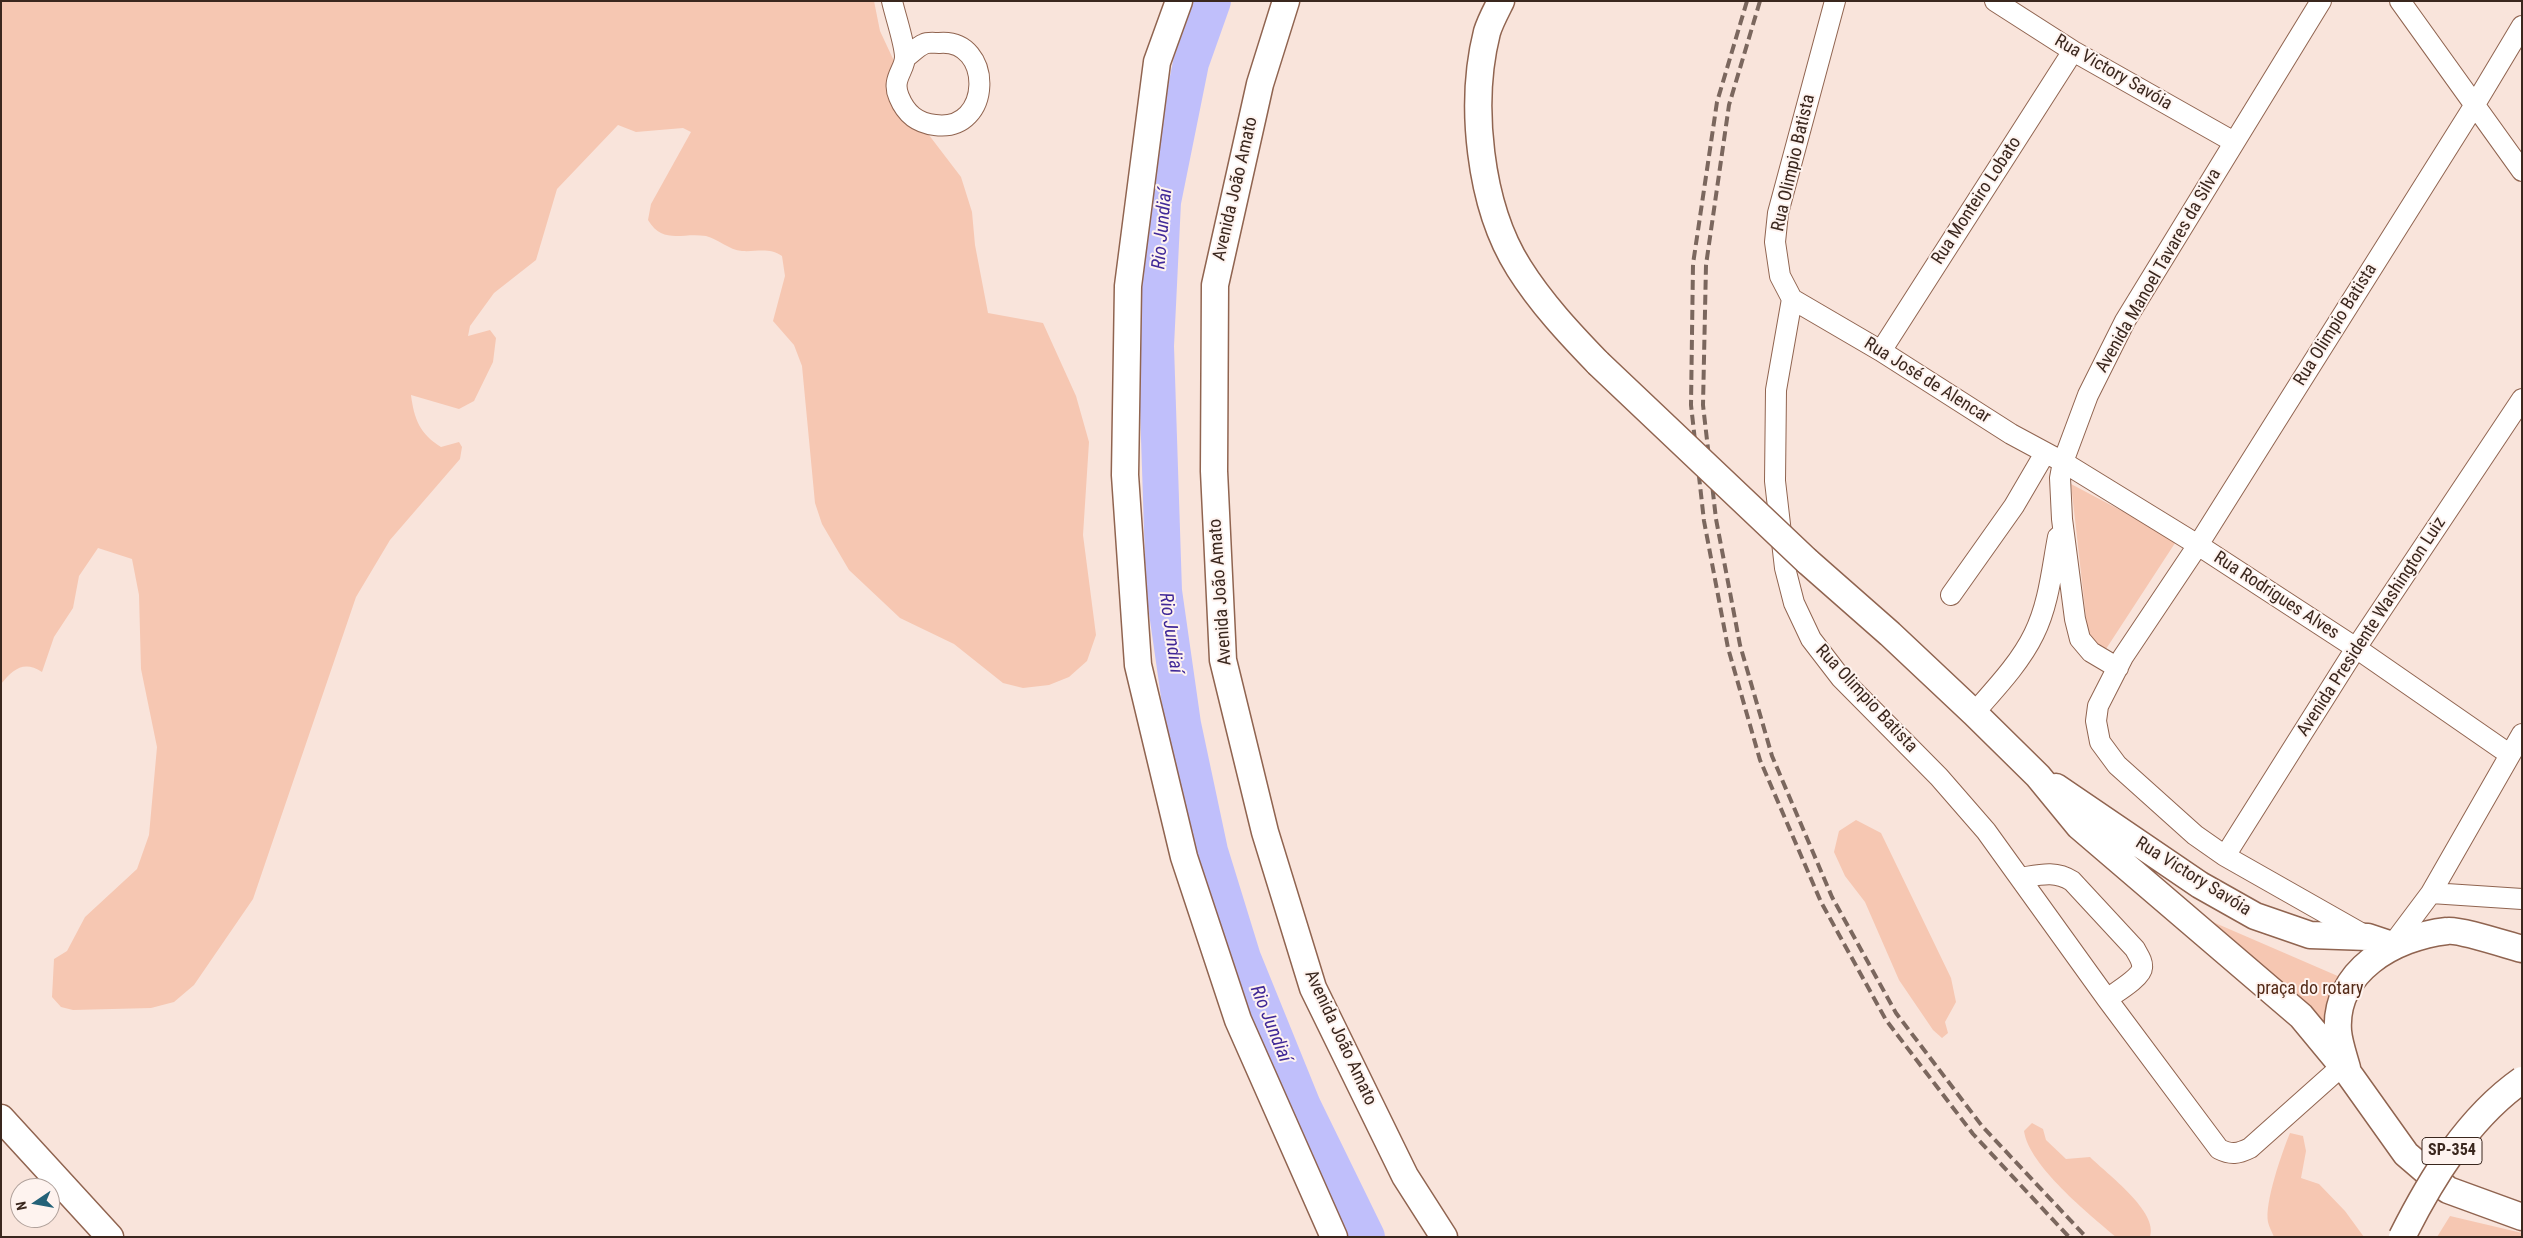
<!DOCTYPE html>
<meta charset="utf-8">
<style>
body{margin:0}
#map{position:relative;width:2523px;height:1238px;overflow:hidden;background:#f9e4db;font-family:"Roboto Condensed",sans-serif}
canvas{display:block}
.frame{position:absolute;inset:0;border:2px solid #3a271e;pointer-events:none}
.north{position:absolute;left:10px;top:1178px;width:50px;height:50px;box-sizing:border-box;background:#fef3ef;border:1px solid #b0a19b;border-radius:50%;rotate:258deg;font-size:14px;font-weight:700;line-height:20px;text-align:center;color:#3a271e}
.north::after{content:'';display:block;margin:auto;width:18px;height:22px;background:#246278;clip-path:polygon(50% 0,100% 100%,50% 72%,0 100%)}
</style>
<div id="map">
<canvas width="2523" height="1238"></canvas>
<div class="frame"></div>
<div class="north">N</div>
</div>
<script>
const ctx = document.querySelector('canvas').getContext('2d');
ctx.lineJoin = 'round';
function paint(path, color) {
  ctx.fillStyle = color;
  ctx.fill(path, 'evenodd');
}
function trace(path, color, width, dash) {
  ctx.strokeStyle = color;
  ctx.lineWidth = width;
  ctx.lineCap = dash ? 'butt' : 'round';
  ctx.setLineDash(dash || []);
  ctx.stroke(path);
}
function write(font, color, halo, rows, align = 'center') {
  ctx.font = font + ' "Roboto Condensed",sans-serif';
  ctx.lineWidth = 4;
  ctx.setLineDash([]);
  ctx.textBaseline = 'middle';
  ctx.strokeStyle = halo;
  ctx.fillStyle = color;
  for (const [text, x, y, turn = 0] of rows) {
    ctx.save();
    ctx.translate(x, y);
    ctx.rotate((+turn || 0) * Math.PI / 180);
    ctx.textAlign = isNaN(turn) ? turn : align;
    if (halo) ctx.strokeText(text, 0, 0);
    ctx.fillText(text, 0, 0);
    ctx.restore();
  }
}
const green = new Path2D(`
 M1,1H874L880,31L894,61L890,84L961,177L972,212L975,245L988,313L1043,323L1076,396L1089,442L1083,535L1096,635L1087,661L1069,677L1049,685L1023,688L1003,683L954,644L900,618L849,570L822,524L815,503L802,366L794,345L773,321L785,276L782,256C769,247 757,252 742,251C729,250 718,239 706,236C682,232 663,245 648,220L651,204L691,132L683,128L636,132L618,125L557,189L536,260L494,293L470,326L468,336L490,330L496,338L493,362L474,401L459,409L411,395C414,419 420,434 441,447L459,442L462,447L460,459L390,540L356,597L253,899L194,985L174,1002L151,1008L73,1010L61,1007L52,997L54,959L67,951L85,917L137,869L149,835L157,747L141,669L139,595L132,559L98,548L79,576L73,608L54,637L42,672C24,660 13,669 1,684Z
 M2071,484L2177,540L2106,649L2102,650L2088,635Z
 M1856,820L1881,833L1951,978L1956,1002L1945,1022L1948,1033L1942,1038L1933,1030L1899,980L1865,902L1845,876L1834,852L1839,831Z
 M2192,913L2340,977L2324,1032Z
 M2032,1123L2043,1129L2046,1140L2066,1159L2090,1157C2107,1174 2159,1212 2150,1237H2116C2089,1214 2029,1166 2024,1131Z
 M2290,1133L2303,1136L2306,1151L2301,1178L2319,1184L2345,1211L2364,1237H2274C2272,1232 2269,1227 2268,1222C2264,1204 2282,1152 2290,1133Z
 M2450,1216L2522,1233V1237H2437Z`);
const river = new Path2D(`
 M1213,1L1191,63L1163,202L1156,346L1164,591L1183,724L1210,851L1243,958L1303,1106L1367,1237`);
const minor = new Path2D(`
 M892,1C895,15 905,44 905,57C905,70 891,79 899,97C906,114 917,123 935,125C993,133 994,38 939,43C934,43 928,42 924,44C917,47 911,54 905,58
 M1835,1L1778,213L1775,242L1780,276L1792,299L1776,390L1775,481L1785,568L1794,603L1811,639L1841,678L1939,777L1986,831L2107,999L2219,1149C2231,1155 2238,1154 2250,1148L2342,1066
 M1995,1L2073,51L2234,142
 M2400,1L2522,171
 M1792,299L1881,351L2011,434L2063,462L2198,545L2356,648L2509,754
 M1881,351L2073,51
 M1951,595L2014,506L2045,453
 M2118,668L2091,652L2080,639L2075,619L2062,519L2060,478L2063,462L2088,395L2125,321L2321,1
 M1974,713C1995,689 2020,663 2034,634C2049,604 2052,568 2058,537
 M2225,856L2356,648L2522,399
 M2020,878C2039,875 2055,870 2072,881L2135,949C2138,955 2143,961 2142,968C2142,977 2115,993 2107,999
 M2431,893L2522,899
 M2366,936L2225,856L2195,835L2117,765L2100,742L2096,721L2098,706L2123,657L2198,545L2474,106L2522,26
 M2392,945L2431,893L2522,734`);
const major = new Path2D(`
 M1179,1L1157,62L1128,286L1125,475L1138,665L1184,857L1238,1020L1334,1237
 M1286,1L1260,84L1215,285L1214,471L1223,660L1265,832L1313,988L1405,1176L1444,1237
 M1501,1C1496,11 1490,22 1487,32C1469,103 1479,205 1519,268C1541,303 1569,333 1598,363
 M1807,561L1890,634L1974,713L2038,776L2079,826L2301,1016L2349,1074L2406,1154L2448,1190L2522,1217
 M2056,787L2200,885L2255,916L2310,935L2368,937L2392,945
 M2347,1068C2344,1057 2339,1043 2338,1031C2334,971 2394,937 2447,931C2459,929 2507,945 2522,949
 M1,1118L110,1237`);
const rail = new Path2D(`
 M1747,1L1717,102L1693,264L1691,405L1704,521L1728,648L1760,760L1821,902L1886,1020L1973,1134L2069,1237
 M1760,1L1729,105L1706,265L1703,405L1716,519L1740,645L1772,756L1832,897L1896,1013L1982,1126L2086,1237`);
const majorBridge = new Path2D(`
 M1598,363L1807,561
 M2402,1237C2431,1179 2468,1118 2522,1080`);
const shields = [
 [2452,1151,60]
];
const shieldNames = [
 ["SP-354",2452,1151]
];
const streetNames = [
 ["Rua Victory Savóia",2113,73,30],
 ["Rua Olimpio Batista",1794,163,-77],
 ["Avenida João Amato",1236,189,-77],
 ["Rua Monteiro Lobato",1977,201,-57],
 ["Avenida Manoel Tavares da Silva",2159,271,-60],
 ["Rua Olimpio Batista",2336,325,-58],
 ["Rua José de Alencar",1927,381,32],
 ["Avenida João Amato",1221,592,-94],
 ["Rua Rodrigues Alves",2276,596,33],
 ["Avenida Presidente Washington Luiz",2372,627,-57],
 ["Rua Olimpio Batista",1866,699,47],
 ["Rua Victory Savóia",2193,877,32],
 ["Avenida João Amato",1340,1038,65]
];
const parkNames = [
 ["praça do rotary",2310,989]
];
const waterNames = [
 ["Rio Jundiaí",1163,229,-85],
 ["Rio Jundiaí",1170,633,82],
 ["Rio Jundiaí",1270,1024,68]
];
paint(green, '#f6c7b2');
trace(river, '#c0bffb', 36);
trace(minor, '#906450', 22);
trace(major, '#906450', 29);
trace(minor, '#fff', 20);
trace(major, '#fff', 26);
trace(rail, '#7b675e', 4, [10, 5]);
trace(majorBridge, '#906450', 29, []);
trace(majorBridge, '#fff', 26);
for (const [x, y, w] of shields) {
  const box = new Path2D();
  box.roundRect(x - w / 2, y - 13.5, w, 27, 4);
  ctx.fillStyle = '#fef3ef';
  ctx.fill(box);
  trace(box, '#3a271e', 1);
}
write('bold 16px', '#3a271e', null, shieldNames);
write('18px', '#3a271e', '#fef3ef', streetNames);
write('18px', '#532a17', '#fef3ef', parkNames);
write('italic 19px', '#402897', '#fef3ef', waterNames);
</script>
